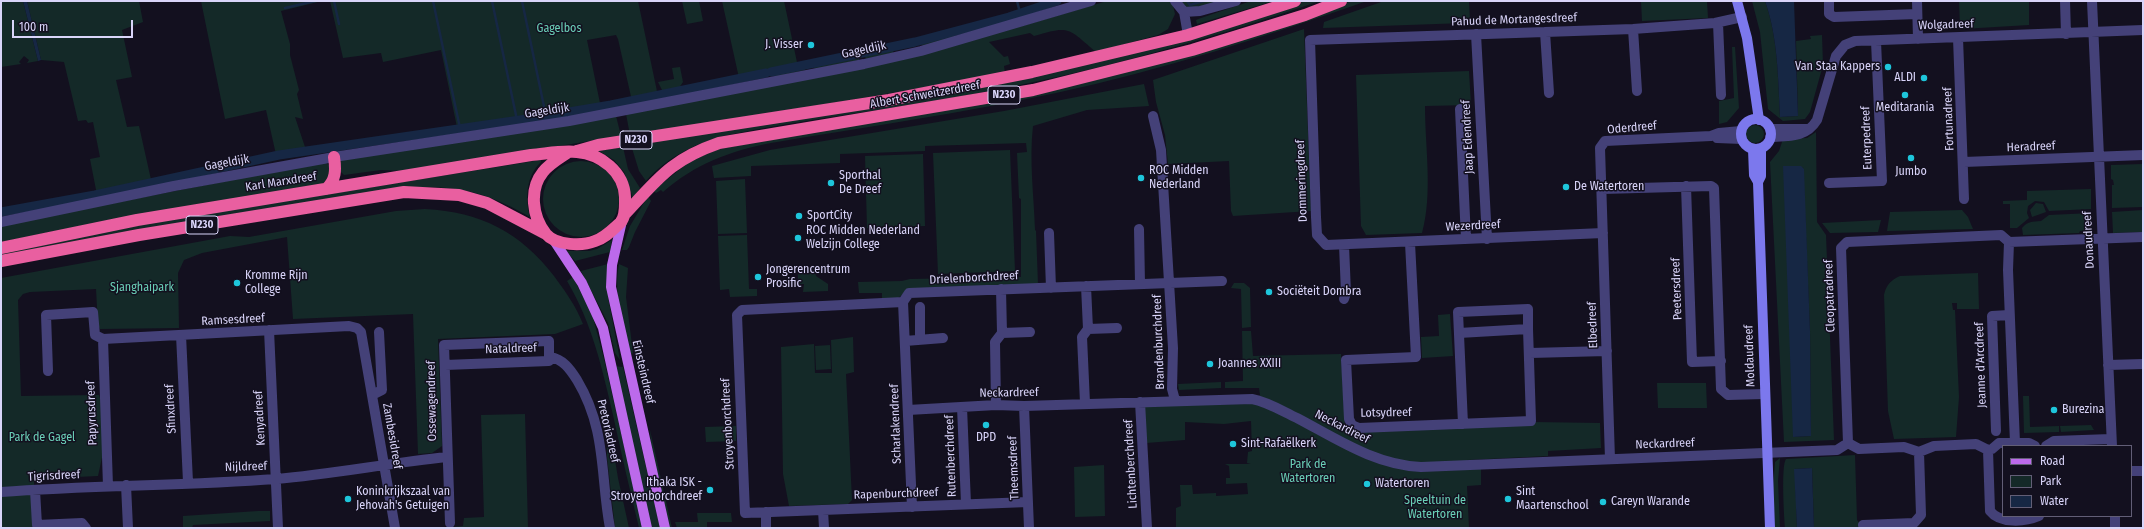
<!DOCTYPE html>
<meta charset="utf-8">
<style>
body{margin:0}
#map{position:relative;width:2144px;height:529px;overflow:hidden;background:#13101f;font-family:"Fira Sans Condensed",sans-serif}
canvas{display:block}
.frame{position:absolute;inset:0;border:2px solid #d9d4f9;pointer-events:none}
.legend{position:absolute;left:2002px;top:445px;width:130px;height:72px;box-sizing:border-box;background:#13101f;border:1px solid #625e76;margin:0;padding:5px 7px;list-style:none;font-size:12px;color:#d9d4f9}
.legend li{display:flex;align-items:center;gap:8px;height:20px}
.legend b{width:20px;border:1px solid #625e76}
.scale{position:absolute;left:12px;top:20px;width:121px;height:18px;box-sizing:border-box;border:2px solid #d9d4f9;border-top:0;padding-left:5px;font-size:12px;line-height:14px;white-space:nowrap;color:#d9d4f9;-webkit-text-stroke:3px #13101f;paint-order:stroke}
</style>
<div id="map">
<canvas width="2144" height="529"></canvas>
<div class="frame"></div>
<ul class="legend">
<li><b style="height:5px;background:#bc6aeb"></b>Road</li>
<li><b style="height:11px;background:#142928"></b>Park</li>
<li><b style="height:11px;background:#162744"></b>Water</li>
</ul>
<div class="scale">100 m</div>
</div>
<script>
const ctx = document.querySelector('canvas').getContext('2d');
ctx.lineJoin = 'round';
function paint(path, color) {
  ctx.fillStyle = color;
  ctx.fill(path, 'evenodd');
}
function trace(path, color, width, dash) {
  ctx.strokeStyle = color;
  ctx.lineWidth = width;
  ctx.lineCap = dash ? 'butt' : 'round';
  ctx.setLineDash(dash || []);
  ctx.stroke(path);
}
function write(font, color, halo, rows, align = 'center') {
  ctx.font = font + ' "Fira Sans Condensed",sans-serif';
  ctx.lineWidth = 3;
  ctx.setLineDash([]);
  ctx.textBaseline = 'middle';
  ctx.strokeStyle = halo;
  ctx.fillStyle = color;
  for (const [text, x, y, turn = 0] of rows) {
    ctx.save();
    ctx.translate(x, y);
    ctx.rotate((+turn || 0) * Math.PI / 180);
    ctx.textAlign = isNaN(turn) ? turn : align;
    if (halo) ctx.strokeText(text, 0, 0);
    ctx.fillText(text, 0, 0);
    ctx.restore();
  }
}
const green = new Path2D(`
 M1,1H23L38,61L27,63L29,60L24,56L19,62L21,64L1,67Z
 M27,1H139L143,22L122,30L132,77L116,80L127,127L139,126L152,184L97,195L90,159L100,157L93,122L88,123L86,120L78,121L64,62L41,60Z
 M201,1H322L281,11L290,44V55L299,90L297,94L303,119L295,117L307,153L277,159L266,110L225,119Z
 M330,1H638L658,96L632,101L618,39L616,35L587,40L601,108L547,119L458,132L441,50L383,62L381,53L343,58Z
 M682,1H699L703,21L687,24Z
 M722,1H784L798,67L739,78Z
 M1107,1H1172L1175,14L1168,29L1158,35L1096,52C1068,28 1070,25 1034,36L1030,33L989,42L1004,57L1008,56L1010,64L1004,66L1005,73L845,101L630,135L626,114L1022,26Z
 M1181,1H1221L1194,9L1185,7Z
 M1251,1H1274L1197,24L1196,20L1201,18Z
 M1303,1H1320C1205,41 1089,73 969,95C888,110 804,119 723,136C694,144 666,158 646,181L639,171L631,145L843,109L1259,16Z
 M1352,1H1367C1265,37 1162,70 1056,93C962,113 866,127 771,143C730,151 695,164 663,192L661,190L656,193L653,191L690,161L719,149L952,108Z
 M1384,1H1469L1470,20L1465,23L1323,28L1324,22Z
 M1641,1H1707L1708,18L1642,21Z
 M1752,1H1765C1778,38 1778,78 1780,117L1798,116L1796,41L1811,39L1810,36L1822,35L1823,65L1810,112L1805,119L1783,121L1768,109L1760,32Z
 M1959,1H2029V25L1962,29L1960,27Z
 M1009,18L1008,23L961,36L960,32Z
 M1304,29L1311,211L1233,216L1231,211L1229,161L1168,164L1165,135L1156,102L1153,80Z
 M955,33L956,37L923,46L920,43Z
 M1732,47H1735L1739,108L1727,122L1719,124V101L1734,98Z
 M894,48L893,53L866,59L864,55Z
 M856,56L859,57V60L815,69L812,65Z
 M805,66V70L775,77L772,74Z
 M680,67L683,82L679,88L667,91L662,90L658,82L674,79L672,68Z
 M1469,71L1471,105L1425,106C1425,148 1433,193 1422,233L1366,235L1361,226L1356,75Z
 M1144,84L1149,106L1087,110L1033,126C1029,161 1034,196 1035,230L1036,231L1038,284L906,292L898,298L882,299V293H859L858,282L902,281L910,279L1021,277V199L1019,198L1017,153L1027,152L1026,143L925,146V151L840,154V163L751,166V176L714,178L712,166L770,150L1004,111Z
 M690,90V93L630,106V103Z
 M616,116L621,136L404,171L381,170L344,175L341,172L339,163L342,159Z
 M1746 134a9 9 0 1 1 18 0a9 9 0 1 1-18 0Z
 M1816,132L1817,222L1826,235L1834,440L1784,442L1770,162L1779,151L1783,139L1807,138ZM1803,166L1810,331L1811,436L1793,437Z
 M623,147L628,169L640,188L633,198L624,172L614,160L599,151Z
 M1010,150L1015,271L938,274L933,153Z
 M923,154L925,226L867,228L865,156Z
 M541,160V162C526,176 525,198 530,217C491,194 457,184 411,188L1,259V251L115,228Z
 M543 199a38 38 0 1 1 76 0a38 38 0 1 1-76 0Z
 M324,162L331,166V173L322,185L105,221L1,242V225Z
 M2143,164V207L2112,208V185H2114L2113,180L2111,179V165Z
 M745,179L747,233L718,234L716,181Z
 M2091,189V209L2049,211L2044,202L2035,201L2028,206L2027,213L2029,218L2017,228H2010V204H2003V201L2027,200V191Z
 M648,196L651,201L635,232L629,247L627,250H622L630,226Z
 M2036,203L2043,204L2046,212L2032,217L2030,210Z
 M425,209C481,212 520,232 554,276C565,291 576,306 583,324L555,334L438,339L442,446L432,453L418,454L413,314L293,319L287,237L202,253L184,260L178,273L179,328L100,329L98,325L96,289L30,292L23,294L18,300L21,396L99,395L100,398H104L106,439L98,476L34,479V528H1V278L230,236L249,237L396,211Z
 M1962,210L1968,217L1973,229L1887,231L1890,212Z
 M2143,210V232L2113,233L2112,212Z
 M2092,213V232L2080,231L2079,233L2023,235L2022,228C2028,221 2032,222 2041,221L2049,215Z
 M1881,220L1878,232L1830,233L1822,223Z
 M747,235L749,289H757V296L730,297L729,289L720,290L718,236Z
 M612,240L610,252L575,261L566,251H589L597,249Z
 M608,264V297L620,360L615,353L608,323L581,271Z
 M619,264L628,268L626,297L633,353L629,355C623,325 613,294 619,264Z
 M800,269L815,271L816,276L828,284V291L803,292L804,284H798V275Z
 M1978,273L1979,309H1957V303H1952L1953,310H1955L1959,397L1956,437L1894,439L1888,411L1884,295C1886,285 1891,280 1900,276Z
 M573,277L592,314L603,355L643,528H639C630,490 621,453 613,415C602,368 592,323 567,281Z
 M1234,283H1244L1250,288L1251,327L1242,328L1241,289L1231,288Z
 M1450,314L1453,356L1422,358L1421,337L1439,336L1438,315Z
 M1242,331H1251L1253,356L1341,354L1345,425L1348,431L1533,424V422L1600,423L1601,448L1548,451V456L1467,460L1481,469V485L1467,486L1469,528H1176V508L1181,506L1180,485H1192L1193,494L1216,493V496L1248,494L1247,483L1226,484V478H1230L1229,466L1225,464H1251L1247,463L1248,452L1252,451L1251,421L1224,424L1185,422V440L1146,443L1144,405L1252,404V399L1255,400L1260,395L1259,388H1225V382L1243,381Z
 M853,337L854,372L846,374L852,500L848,504L789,506L783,474L781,347L814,344L815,373H832L831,340Z
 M830,345L831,369L816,370L815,346Z
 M614,366L623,367L660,528H651Z
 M1221,382V388L1179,390L1178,384Z
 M1657,383H1706L1707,408H1658Z
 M2023,396H2029L2030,427L2059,426V432L2024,433Z
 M607,412L618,478L629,528H615L607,457Z
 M525,414L528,528H441L463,526L464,518L484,517L481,415Z
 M2091,425L2094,430L2061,432L2060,426Z
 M736,426V441L706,442L705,427Z
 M650,430L672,528H668L652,457Z
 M1855,455L1857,520L1861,525L1860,528H1814L1812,468L1795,469L1797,528H1785C1784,516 1781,465 1786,459Z
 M1780,458L1778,481L1780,528H1775L1773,488L1775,462Z
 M1104,465L1105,516L1075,517L1074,467Z
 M258,511H270V521L193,525L192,528H183V516Z
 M697,513H731L732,522H707V528H677L675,522H698Z`);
const water = new Path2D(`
 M23,1H27L41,60L38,61Z
 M1765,1H1794L1798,116L1780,117C1778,78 1778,38 1765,1Z
 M1783,166H1801L1804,169L1810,331L1811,436L1793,437Z
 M1812,468L1814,528H1797L1794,469Z`);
const stream = new Path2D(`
 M334,1L339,24
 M433,1L460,128
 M492,1L517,120
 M522,1L546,116
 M1017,1L1020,13
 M1187,1L1190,5L1203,1
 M285,8L315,1`);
const canal = new Path2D(`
 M771,72L915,42L1009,17L1057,1
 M1,212L95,195L279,155L527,119L611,105L766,73`);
const street = new Path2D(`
 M1175,1L1184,12L1188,35
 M1829,1V14L1834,17L1917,14
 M1917,1L1918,39
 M2065,1L2066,34
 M2092,1L2112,446
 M1184,12L1200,11L1236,1
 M1718,23L1721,95
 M1633,29L1637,91
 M1545,32L1549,93
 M1476,34L1487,239
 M1958,38L1964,199
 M1460,109L1466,239
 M1153,116L1161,150L1173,348L1172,389L1175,400
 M1770,129H1808
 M1770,137C1789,136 1806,138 1817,120L1836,56L1845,45L1855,41L2143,30
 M1717,138L1742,139
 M1964,162L2143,155
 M1829,183L1882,181L1876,41
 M1686,186L1692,362L1721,361
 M1602,189L1711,186L1714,188L1721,389L1728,395L1764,394
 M1,222L174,186L334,157L569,121L864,64L921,51L1091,1
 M1139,229L1140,284
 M1049,233L1051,288
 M1603,233L1326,245L1317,235L1316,217L1310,40L1633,29L1715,23L1742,17
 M1410,243L1416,357L1346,360L1349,419L1352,425L1359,428L1531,421L1528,329
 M1344,245L1346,293L1344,299
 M903,302L742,310L737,315L745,513L1028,502
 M903,302L909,293L1222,281
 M903,302L912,507
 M920,307V339
 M1088,329L1117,328
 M269,330L278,528
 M1002,333L1030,332
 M1459,333L1528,329V309L1458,312L1463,424
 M181,335L188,482
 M905,341L943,338
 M1530,353L1607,351
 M550,357C563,359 570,369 577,380C607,430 600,475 610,528
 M445,365L549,361V341L444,345L450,523
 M2108,365L2143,364
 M48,371L46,315L93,312L95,335L103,339
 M372,395L382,390L379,332
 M1140,402L1147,528
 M1085,403L1082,337L1088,329L1086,286
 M996,405L995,342L1002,333L1001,289
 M1024,406L1029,528
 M962,407L966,504
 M908,410L996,405L1024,406L1252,399C1268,402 1282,411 1297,418C1337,439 1375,465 1421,467L1837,450L1848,443L1859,449L1904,447L1919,452L1934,446L1976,444L1988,450L1992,449L1999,443H2029L2035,446
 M1996,431L1992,316L2009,315
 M1848,443L1841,248L1847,242L2001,235L2009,242
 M2015,443L2008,270L2009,242L2143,237
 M2046,446L2054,441L2111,439
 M1988,450L1990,511C2000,524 2025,522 2039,516
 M1610,459L1600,148L1605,141L1711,136L1719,133L1741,131
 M2131,471H2143
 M126,485L128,528
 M108,486L103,339L349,326L357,328L361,332L395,528
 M35,490L37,525L82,523L86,528
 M1,492C92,485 184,486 276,479C333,474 389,463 447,457
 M823,510L824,528
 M766,512V528
 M2115,516V528
 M1864,528L1863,525L1914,523L1921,515L1919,452`);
const secondary = new Path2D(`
 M1737,1L1747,38L1759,120
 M1741 134a15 15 0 1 1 30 0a15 15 0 1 1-30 0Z
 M1761,148V176L1758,182L1770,528
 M1753,149L1754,175L1758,182`);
const primary = new Path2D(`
 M622,221L612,265L611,287L665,528
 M553,239L582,283L603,328L647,528`);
const highway = new Path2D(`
 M577,151L598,145L889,100L1032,72L1188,35L1295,1
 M326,189C336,180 336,170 334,157
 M624,215C658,179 670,160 719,143L1033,90L1192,50L1305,15L1341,1
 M1,248L137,220L531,155C545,154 562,150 577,152C601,154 624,172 625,197C625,206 626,217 620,223C612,230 605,238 595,241C583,246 556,246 546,234C532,217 529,189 543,172C549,164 558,159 567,153
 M1,261L139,235L404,192L459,195L487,203L546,234`);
const markers = [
 [811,45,4,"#1ec6db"],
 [1888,67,4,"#1ec6db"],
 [1924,78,4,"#1ec6db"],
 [1905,95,4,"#1ec6db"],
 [1911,158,4,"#1ec6db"],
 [1141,178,4,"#1ec6db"],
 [831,183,4,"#1ec6db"],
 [1566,187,4,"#1ec6db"],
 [799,216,4,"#1ec6db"],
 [798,238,4,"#1ec6db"],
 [758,277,4,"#1ec6db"],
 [237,283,4,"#1ec6db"],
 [1269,292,4,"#1ec6db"],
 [1210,364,4,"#1ec6db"],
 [2054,410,4,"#1ec6db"],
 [986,425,4,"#1ec6db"],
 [1233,444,4,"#1ec6db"],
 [1367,484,4,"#1ec6db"],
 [710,490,4,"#1ec6db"],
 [348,499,4,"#1ec6db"],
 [1508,499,4,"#1ec6db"],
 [1603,502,4,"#1ec6db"]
];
const shields = [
 [1004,95,32],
 [636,140,32],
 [202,225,32]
];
const shieldNames = [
 ["N230",1004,95],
 ["N230",636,140],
 ["N230",202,225]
];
const streetNames = [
 ["Pahud de Mortangesdreef",1514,20,-2],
 ["Wolgadreef",1946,25,-2],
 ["Gageldijk",864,50,-12],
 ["Albert Schweitzerdreef",925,95,-10],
 ["Gageldijk",547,111,-9],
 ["Fortunadreef",1949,119,-92],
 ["Oderdreef",1632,128,-5],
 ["Jaap Edendreef",1468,137,-93],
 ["Euterpedreef",1867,138,-92],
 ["Heradreef",2031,147,-2],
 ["Gageldijk",227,163,-10],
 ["Dommeringdreef",1302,181,-92],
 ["Karl Marxdreef",281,182,-9],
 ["Wezerdreef",1473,226,-3],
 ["Donaudreef",2089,240,-93],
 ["Drielenborchdreef",974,278,-3],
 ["Peetersdreef",1677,289,-92],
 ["Cleopatradreef",1830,296,-92],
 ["Ramsesdreef",233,320,-3],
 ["Elbedreef",1593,325,-92],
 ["Brandenburchdreef",1159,342,-92],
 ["Nataldreef",511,349,-2],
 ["Moldaudreef",1750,356,-92],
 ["Jeanne d'Arcdreef",1981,365,-92],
 ["Einsteindreef",643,372,77],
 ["Neckardreef",1009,393,-1],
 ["Ossewagendreef",432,401,-91],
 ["Sfinxdreef",171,409,-93],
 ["Papyrusdreef",92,413,-92],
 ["Lotsydreef",1386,413,-1],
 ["Kenyadreef",260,418,-93],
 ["Stroyenborchdreef",728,424,-93],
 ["Scharlakendreef",896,424,-92],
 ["Neckardreef",1342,427,27],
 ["Pretoriadreef",608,431,77],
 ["Zambesidreef",392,436,80],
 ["Neckardreef",1665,444,-2],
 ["Rutenberchdreef",951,456,-92],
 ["Lichtenberchdreef",1131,464,-93],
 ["Nijldreef",246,467,-2],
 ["Theemsdreef",1014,468,-92],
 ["Tigrisdreef",54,476,-3],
 ["Rapenburchdreef",896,494,-2]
];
const parkNames = [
 ["Gagelbos",559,29],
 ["Sjanghaipark",142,288],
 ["Park de Gagel",42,438],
 ["Park de",1308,465],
 ["Watertoren",1308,479],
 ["Speeltuin de",1435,501],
 ["Watertoren",1435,515]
];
const poiNames = [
 ["J. Visser",803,45,"right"],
 ["Van Staa Kappers",1880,67,"right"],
 ["ALDI",1916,78,"right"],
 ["Meditarania",1905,108,"center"],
 ["ROC Midden",1149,171],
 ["Nederland",1149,185],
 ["Jumbo",1911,172,"center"],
 ["Sporthal",839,176],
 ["De Dreef",839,190],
 ["De Watertoren",1574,187],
 ["SportCity",807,216],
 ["ROC Midden Nederland",806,231],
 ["Welzijn College",806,245],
 ["Jongerencentrum",766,270],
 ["Prosific",766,284],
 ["Kromme Rijn",245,276],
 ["College",245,290],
 ["Sociëteit Dombra",1277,292],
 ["Joannes XXIII",1218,364],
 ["Burezina",2062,410],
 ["DPD",986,438,"center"],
 ["Sint-Rafaëlkerk",1241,444],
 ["Ithaka ISK -",702,483,"right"],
 ["Stroyenborchdreef",702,497,"right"],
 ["Watertoren",1375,484],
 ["Koninkrijkszaal van",356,492],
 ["Jehovah's Getuigen",356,506],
 ["Sint",1516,492],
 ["Maartenschool",1516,506],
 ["Careyn Warande",1611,502]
];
paint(green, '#142928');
paint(water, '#162744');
trace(stream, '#162744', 2.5);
trace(canal, '#162744', 9);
trace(street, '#444178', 10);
trace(secondary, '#7c78ed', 10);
trace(primary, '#bc6aeb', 10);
trace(highway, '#e95fa0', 12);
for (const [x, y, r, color] of markers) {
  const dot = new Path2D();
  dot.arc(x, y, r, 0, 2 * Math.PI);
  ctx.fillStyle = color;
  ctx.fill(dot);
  trace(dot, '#13101f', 1.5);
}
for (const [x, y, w] of shields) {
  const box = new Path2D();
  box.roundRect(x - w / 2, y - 9, w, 18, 3);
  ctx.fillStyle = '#13101f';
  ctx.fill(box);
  trace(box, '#d9d4f9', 1);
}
write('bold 11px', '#d9d4f9', null, shieldNames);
write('12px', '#d9d4f9', '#13101f', streetNames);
write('12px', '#6acfb7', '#13101f', parkNames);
write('12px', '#d9d4f9', '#13101f', poiNames, 'left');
</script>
